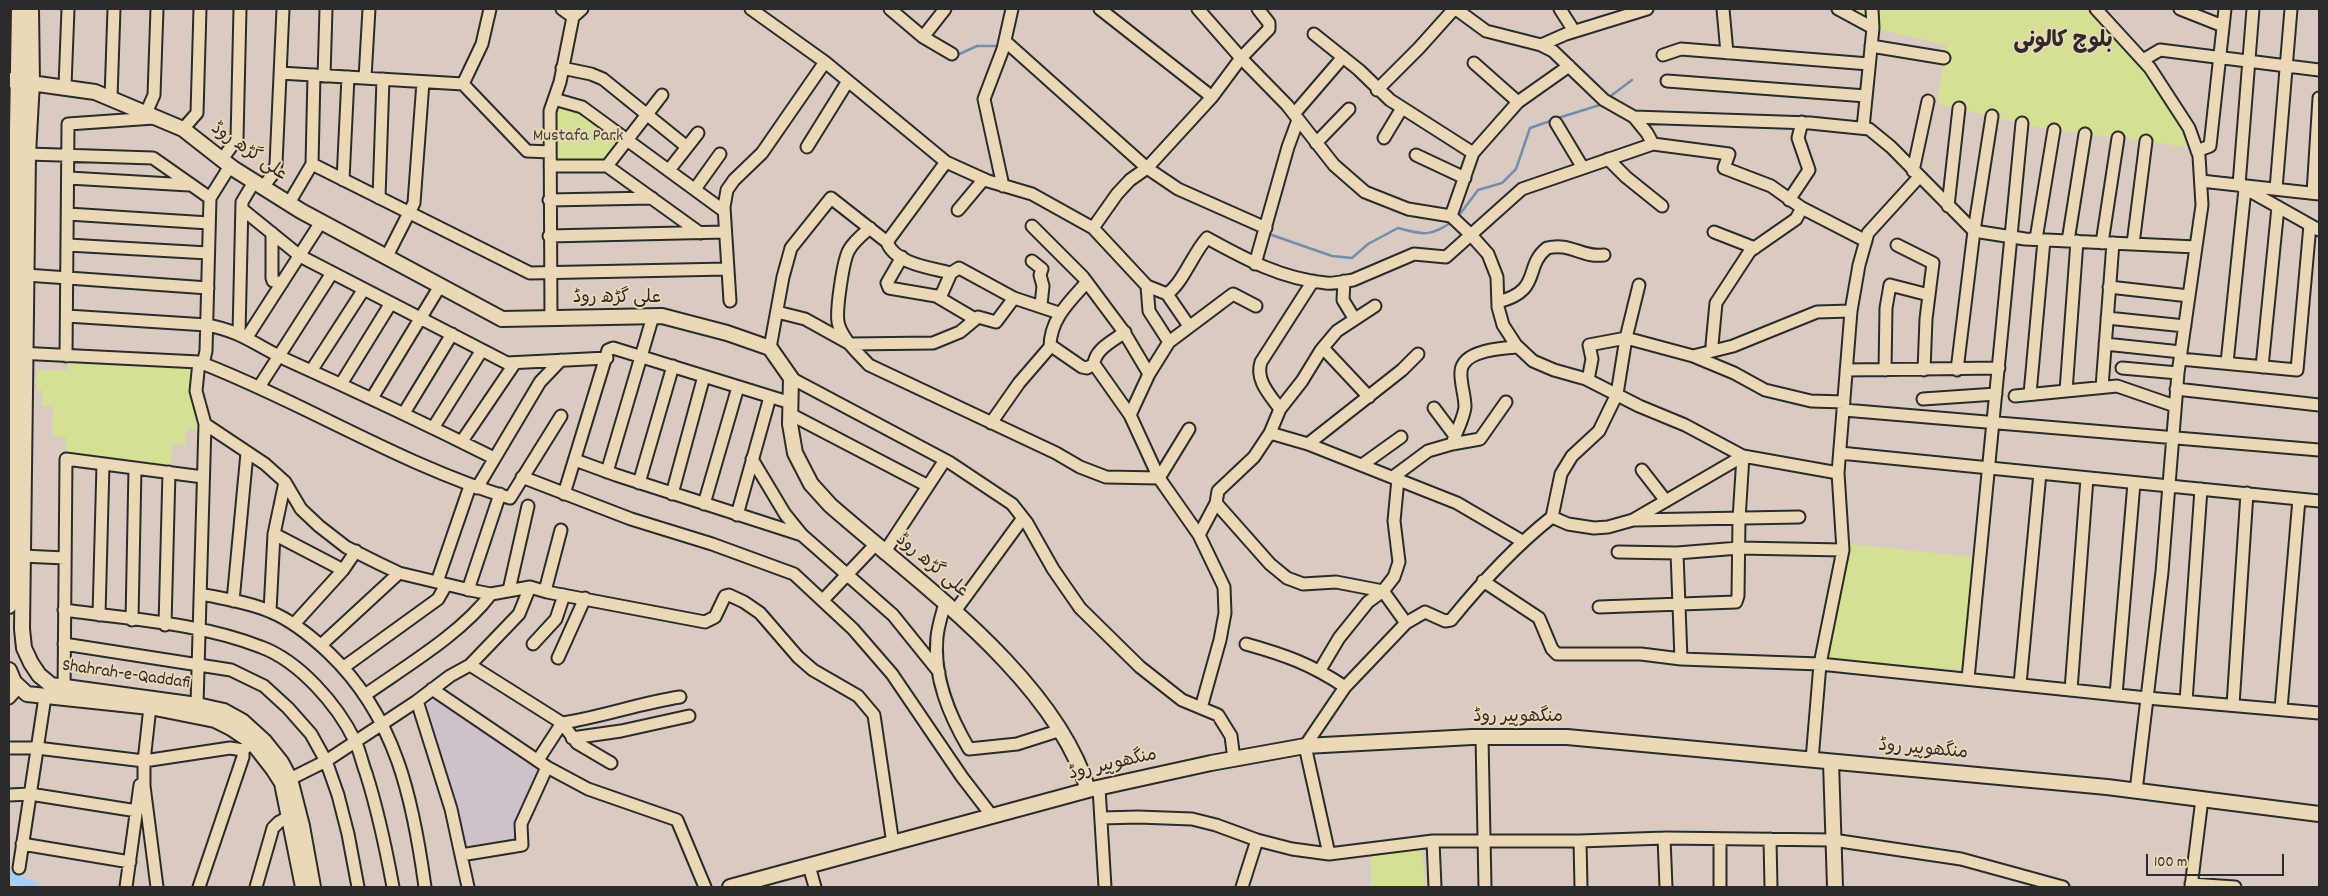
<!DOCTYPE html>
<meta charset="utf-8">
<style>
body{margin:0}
#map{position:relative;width:2328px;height:896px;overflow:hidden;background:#d9cbc2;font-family:Dekko,sans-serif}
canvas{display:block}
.frame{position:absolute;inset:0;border:10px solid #2b2b2b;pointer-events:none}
.scale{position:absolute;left:2146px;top:854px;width:138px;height:22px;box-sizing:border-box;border:2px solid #2b2b2b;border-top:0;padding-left:6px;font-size:15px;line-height:18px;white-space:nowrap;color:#2b2b2b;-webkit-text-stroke:4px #ead8b6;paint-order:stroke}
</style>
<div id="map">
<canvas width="2328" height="896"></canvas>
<div class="frame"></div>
<div class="scale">100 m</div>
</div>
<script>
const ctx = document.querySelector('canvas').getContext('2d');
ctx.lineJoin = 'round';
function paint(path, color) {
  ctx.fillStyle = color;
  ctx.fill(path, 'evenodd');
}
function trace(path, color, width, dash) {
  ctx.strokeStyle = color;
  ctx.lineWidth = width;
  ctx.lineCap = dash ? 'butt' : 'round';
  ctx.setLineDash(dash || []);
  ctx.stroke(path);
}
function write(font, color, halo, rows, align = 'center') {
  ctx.font = font + ' Dekko,"Playpen Sans Arabic",sans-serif';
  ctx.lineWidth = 4;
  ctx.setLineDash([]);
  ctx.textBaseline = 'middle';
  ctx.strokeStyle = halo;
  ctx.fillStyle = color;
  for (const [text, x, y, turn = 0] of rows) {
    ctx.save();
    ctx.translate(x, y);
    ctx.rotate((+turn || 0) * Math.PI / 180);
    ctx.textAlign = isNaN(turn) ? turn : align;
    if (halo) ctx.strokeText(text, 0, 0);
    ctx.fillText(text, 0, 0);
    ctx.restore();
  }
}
const built = new Path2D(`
 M437,696L542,769L518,842L466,851L457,811L425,707Z`);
const green = new Path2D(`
 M1838,9H2095L2150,69L2196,148L2046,129L1937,104L1946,45L1873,28Z
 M554,99L582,107L627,139L607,166H550Z
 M69,358L194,365L201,431L187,429L185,445L173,444L169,472L66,459V437L52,436L53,406H42L43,390H37V370H69Z
 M1841,543L1972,557L1963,670L1825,659Z
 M1421,846L1426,887H1371V855Z`);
const stream = new Path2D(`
 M955,56L977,46H999
 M1608,98L1632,80
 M1558,118L1603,104
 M1102,135L1134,163
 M1457,218L1478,190L1502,183L1516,169L1530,128L1553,120
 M1266,233L1332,256L1352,258L1368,244L1398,228C1423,235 1431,237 1453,221`);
const canal = new Path2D(`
 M9,876L34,887`);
const minor = new Path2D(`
 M562,9L573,17
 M751,9L825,62L946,162L988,181L1032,194L1093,228L1147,286L1167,294C1183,283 1193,253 1207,238C1245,259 1282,279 1326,283C1335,284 1345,281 1353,280L1414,254L1446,257L1522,189L1653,144L1729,154L1724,168L1771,186L1802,208L1796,219L1750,251L1716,303L1712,345
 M890,9L923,37L952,54
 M1100,9L1212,97
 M1198,9L1241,58L1287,105L1334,165L1365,192L1408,209L1451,216L1471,235L1488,254L1497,277L1498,307L1503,325L1516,345L1533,361L1554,370L1586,379L1639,406L1685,425L1743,456L1739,519L1738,596L1736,602L1599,607
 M1456,9L1486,31L1541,45L1553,51L1604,100L1634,117L1647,133L1653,144
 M1560,9L1574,31
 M1723,9L1727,53
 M1838,9L1873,28
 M2096,9L2150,68L2189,128L2199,156L2202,205L2178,373L2162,572L2136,791
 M2180,9L2223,26
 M2253,9L2239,185L2319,230
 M1314,34L1359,70L1390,100L1473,153
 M923,37L945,9
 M1005,41L1147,168L1178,189L1266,228
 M1541,45L1566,34L1647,9
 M1871,46L1944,58
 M1663,55L1681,49L1869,64
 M2143,60L2160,50L2319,70
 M1474,63L1518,102
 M562,68L591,74L603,79L687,147
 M280,73L463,84L527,151L550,152
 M324,76L326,9
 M365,78L369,9
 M1667,81L1866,96
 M463,84L482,44L490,9
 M65,86L68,9
 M1377,90L1419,48L1454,9
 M111,98L114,9
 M554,99L582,107L724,211
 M146,113L154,95L157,9
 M1294,114L1343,57
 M1634,117L1810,123L1869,129L1891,147L1974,231L2025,239L2196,247
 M1556,123L1583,168
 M1863,128L1873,28L1872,9
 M183,129L197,113L200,9
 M1384,138L1402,108
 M1316,143L1349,109
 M807,147L848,81
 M2197,151L2210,146L2225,9
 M28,154L153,158L210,198
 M1416,155L1465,178
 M222,159L237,139L240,9
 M1608,159L1626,177L1662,206
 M312,164L530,273L728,269
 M550,166H607L700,233
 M607,166L662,95
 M669,170L698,133
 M1913,171L1928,101
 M69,178L189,185
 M343,180L348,77
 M2201,181L2319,194
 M1003,186L984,99L1003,49L1012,9
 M263,187L273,174L276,164L283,9
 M695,189L720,154
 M2276,189L2291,9
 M2313,193L2319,98
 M379,198L383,79
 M549,200L652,198
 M1789,200L1809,170L1798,138L1802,122
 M289,203L312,164L314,75
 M1948,206L1959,108
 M1802,208L1866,241
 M242,209L300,256L507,363L607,358
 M958,210L984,179
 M68,214L209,223
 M1451,216L1473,153L1518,102L1569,66
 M1032,226L1083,277L1124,332L1149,374
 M870,228C862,235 854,241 849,250C843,260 836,310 838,322C841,338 858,353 869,365L1056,453L1080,467L1106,477L1159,478L1189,429
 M1093,228L1117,194L1130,180L1147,168L1212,97L1241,58L1269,29V23L1258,9
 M1714,232L1755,248
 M272,233V278L273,281L282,283
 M549,236L725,232
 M2036,239L2054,130
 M2068,241L2085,134
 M887,242C895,264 931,268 951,273L959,268L1014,298L1059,313
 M2102,243L2118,138
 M2133,244L2146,141
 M68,245L208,253
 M1897,245L1933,263L1926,319L1924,370
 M902,257L887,283L889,288L936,296L975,319
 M386,258L414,203L423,82
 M1032,261L1042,269L1040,275L1043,286L1041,305
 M1255,264L1288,147L1298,120
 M26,275L208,288
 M1344,281L1343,300L1354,318
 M1147,286L1149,311L1169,342
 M2109,287L2189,296
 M1167,294L1189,326
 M940,298L951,273
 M730,301L724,207L727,190L734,180L762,153L825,62
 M1498,302C1543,290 1523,267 1547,248C1570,242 1582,258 1604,255
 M777,312L805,319L850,344L933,343L960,332L978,317L996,322L1014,298
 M67,316L207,325C241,331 257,346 287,360C356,391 426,424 494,458
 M2107,318L2185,326
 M551,319L550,111L560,82L573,17L582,9
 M1125,332C1113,341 1095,349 1094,364L1130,415L1159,478L1199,535L1224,587L1225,613L1220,640L1201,708
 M239,334L242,202L254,182
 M247,337L321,222
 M2105,344L2181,352
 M1050,347C1050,319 1070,301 1087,282
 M770,348L783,277L791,248L831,198L887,242L946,162
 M1323,348L1369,397
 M18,353L199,362C305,403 401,465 510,498L561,416
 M66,356L68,124L154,118
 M1693,356L1733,346L1817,312L1851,311
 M2180,359L2297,370L2310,225
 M2227,363L2245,189
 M203,364L206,351L210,198L230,166
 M2262,367L2278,207
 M2122,368L2178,373
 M1846,370L1999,368
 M1885,370L1886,308L1890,285L1929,295
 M1957,370L1974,231L1992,116
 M311,371L364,289
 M791,378L949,462L1012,504L1027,523L1053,569L1080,608L1140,667L1182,700L1218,715L1231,736L1234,759
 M1588,380L1592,359L1589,345L1626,338L1693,356L1734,373L1765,390L1811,401L1844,402
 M341,384L391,303
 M259,387L332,273
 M2102,387L2113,243
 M2176,389L2319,405
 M2066,391L2077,241
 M2030,394L2044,240
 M2015,396L2117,386L2175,406
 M372,398L440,286
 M1923,399L1996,394
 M1434,408L1455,436
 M1280,409C1270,395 1255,380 1261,362L1313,281
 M1844,410L2319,450
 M404,413L452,334
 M790,414L928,486
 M1130,415L1149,374L1169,342L1233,294L1256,306
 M991,423L1019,383L1050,347H1053L1082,367L1087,368L1094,364
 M205,424L265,464L285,482L301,509L319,526L346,547L378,563L399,573L470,590L491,594L530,587L547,592L705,622L715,617L725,596L729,595L744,602L760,613L798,657L813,670L858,696L874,715L893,844
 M433,428L482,350
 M1270,433L1308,444L1457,503L1522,541
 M462,441L515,363
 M1308,444L1402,370L1418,354
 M1452,444C1456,432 1464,418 1465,407C1465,395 1460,383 1461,371C1463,350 1502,348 1518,347
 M1840,453L2319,501
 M752,459L785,514L802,535L893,615L939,672
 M575,460L616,475L802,535
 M1362,465L1401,437
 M1642,470L1666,501
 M607,472L653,316
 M522,477L631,519L712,544L794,574L853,629L892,674L962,777L992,816
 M1393,477L1428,451L1452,444L1480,439L1506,402
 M639,483L673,366
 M477,488L540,382L561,360
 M564,494L608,350L613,348L791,403
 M672,494L704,376
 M1216,503L1270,564L1287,578L1303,584L1336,582L1383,591L1406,623
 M704,504L738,387
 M737,515L770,397
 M1552,517L1568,524L1594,528L1608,527L1633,520L1743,456L1838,473
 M1634,520L1799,517
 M274,534L343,570
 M1199,535L1216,503L1218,491L1254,457L1270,433L1280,409L1302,381L1321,350L1337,331L1375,306
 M1618,552L1677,553L1739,548L1843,550
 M884,553L945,460
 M1677,553L1681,659
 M22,556L65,558
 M1483,581L1539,618L1552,649L1557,654H1641L1681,659L1820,664L2147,698L2319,713
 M437,582L470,486
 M468,590L500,494
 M509,590L528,506
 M545,591L561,530
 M201,594C224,599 249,602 271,612C293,621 312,637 329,653C396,717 413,799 425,887
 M823,600L875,545
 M233,601L247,453
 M945,603C942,614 938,626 937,637C933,677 949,715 969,749L1017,744L1061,730
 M64,610C128,619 201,623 261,647C299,661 337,704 355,741C360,751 362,763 366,773C378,811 386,849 393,887
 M270,611L274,534L285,482
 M955,611L1023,518
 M99,615L103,464
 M132,620L135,468
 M294,624L343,570L356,551
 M165,625L169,472
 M64,644L231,670L264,686L288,708L311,734L326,761L338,795L348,834L358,887
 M533,644L556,619L564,595
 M1246,644C1285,655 1311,664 1345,687
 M321,645L399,573
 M558,658L585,598
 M470,665L562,723C602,717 640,703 680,697
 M344,667L438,599L446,585
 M1320,670L1339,638L1368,602L1383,591L1394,577L1399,562L1394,521L1398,479
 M1968,679L2022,123
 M2020,684L2040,473
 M432,689L547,767L588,789L677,820L705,887
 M2071,690L2087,478
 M64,694L66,459L203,477
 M365,695C406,666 461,634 491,594
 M2116,695L2134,483
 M9,698L18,688
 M417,701L451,809L468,887
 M2186,701L2201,489
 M197,705L205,424L196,391L199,362
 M2233,705L2247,493
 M150,707L144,761V786L157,887
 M2281,709L2299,499
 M1482,737L1485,887
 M572,738L621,731L689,716
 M9,748H37L144,761L230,748L243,750
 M538,760L562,723L577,743L611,763
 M1812,760L1820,664L1843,550L1838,473L1851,311L1859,265L1868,233L1919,177
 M284,782L326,761L417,701L450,676L470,665L519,614L530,587
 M1099,788L1105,887
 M9,795L30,794L137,811
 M1102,818L1138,817L1192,819L1216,825L1257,840L1292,849L1329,854L1433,841H1580L1664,838L1833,840L1961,859L2063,887
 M1664,838L1666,887
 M1770,839L1771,887
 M1433,841L1435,887
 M1580,841L1581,887
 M22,844L130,862
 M1329,854L1305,746L1345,687L1406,623L1425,612L1445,621L1451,620C1482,582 1514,547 1552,517L1561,474L1572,456L1599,431L1617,394L1626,338L1639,285
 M461,855L522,845L521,824L547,767
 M809,866L815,887
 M19,868L45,697
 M2191,884L2235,887
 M126,887L140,785
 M199,887L243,757V750L248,746
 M256,887L273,828L279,822L290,816
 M1242,887L1257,840
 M1720,887V839
 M2191,887L2202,799`);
const major = new Path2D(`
 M31,9L32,82L28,154L22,629L24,648L31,663L39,675L51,685L197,705L224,711L242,721L265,742L281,762L290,779L302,826L313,887
 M9,80L95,92L183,129L234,169L301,211L502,319L662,316L727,333L770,348L791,378L790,424L795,453L811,484L830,505C915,580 1055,678 1088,790
 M9,606L19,9
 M9,670L14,682L27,694L150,707L215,720L231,728L252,742L273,769L282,783L303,887
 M1831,762L1835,887
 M730,887L1088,790L1211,763L1305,746L1472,737H1567L2107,787L2319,814`);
const parkNames = [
 ["Mustafa Park",578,138]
];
const streetNames = [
 ["علی گڑھ روڈ",248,153,35],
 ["علی گڑھ روڈ",617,300],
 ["علی گڑھ روڈ",931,567,40],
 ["Shahrah-e-Qaddafi",126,676,8],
 ["منگھوپیر روڈ",1518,719],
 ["منگھوپیر روڈ",1923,751,5],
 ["منگھوپیر روڈ",1113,766,-13]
];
const districtNames = [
 ["بلوچ کالونی",2063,43]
];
paint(built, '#cdc2ca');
paint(green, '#d4e093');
trace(stream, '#738eaa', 2.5);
trace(canal, '#a3d0fe', 10);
trace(minor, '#2b2b2b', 15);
trace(major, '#2b2b2b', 18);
trace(minor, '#ead8b6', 11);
trace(major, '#ead8b6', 14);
write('18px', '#44463b', '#ead8b6', parkNames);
write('18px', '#2b2b2b', '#ead8b6', streetNames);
write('bold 22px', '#2b2b2b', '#ead8b6', districtNames);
</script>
